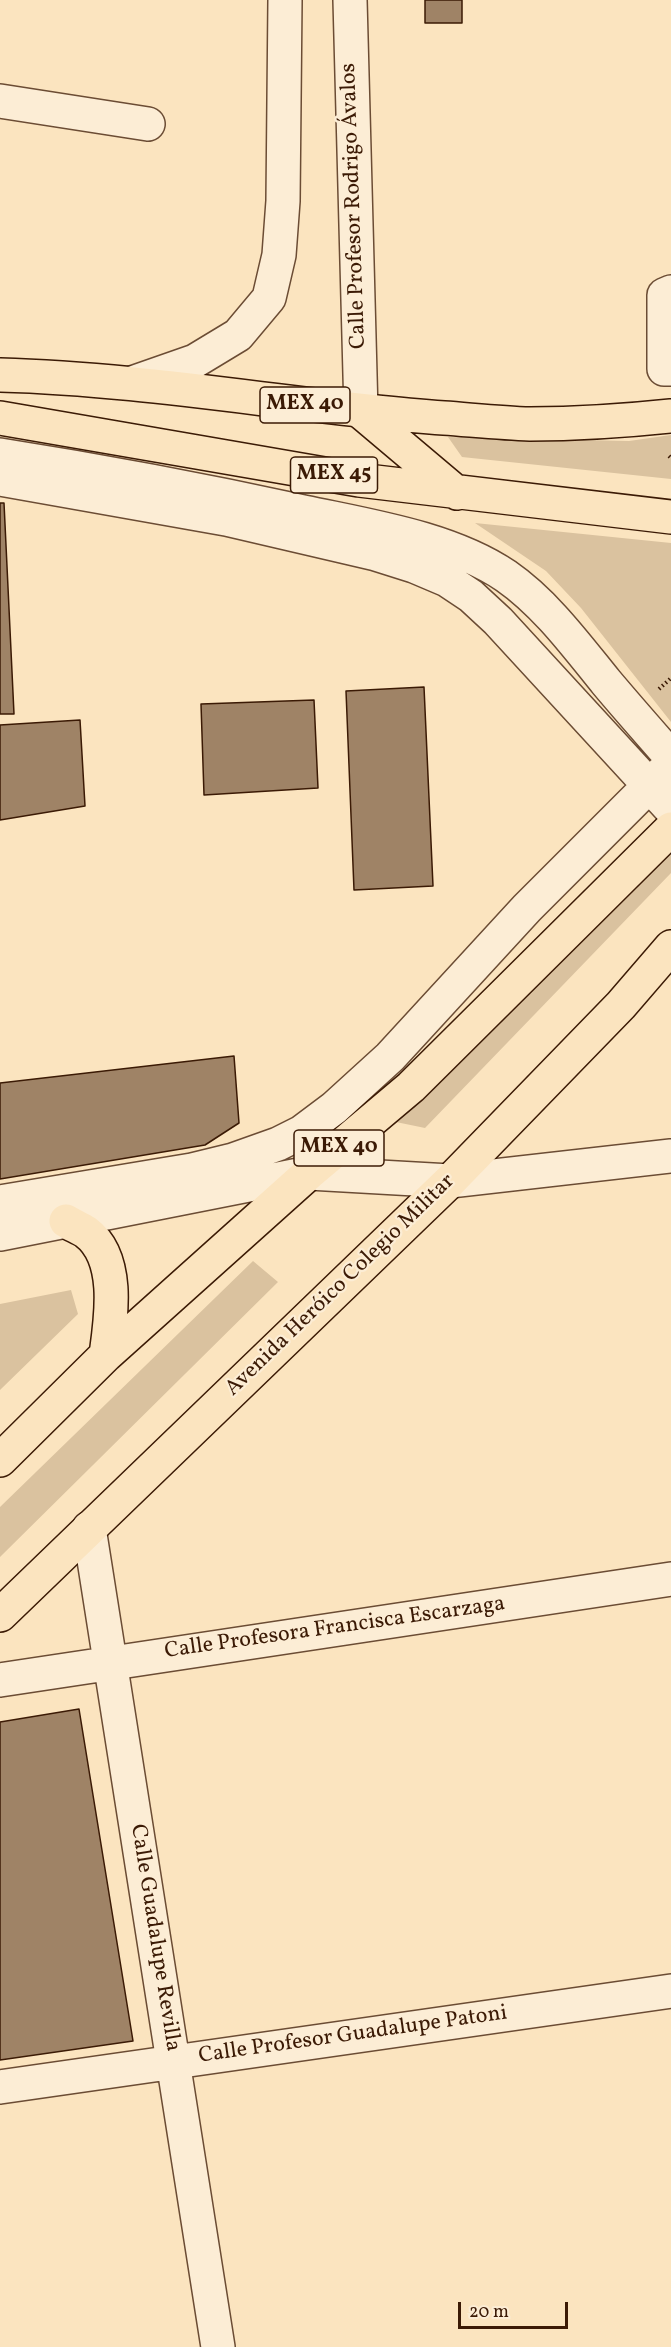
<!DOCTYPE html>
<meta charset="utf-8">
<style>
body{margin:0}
#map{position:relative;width:671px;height:2347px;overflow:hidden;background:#fbe4bf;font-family:Vollkorn,serif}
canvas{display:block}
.scale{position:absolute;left:458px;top:2302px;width:110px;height:27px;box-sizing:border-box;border:3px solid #3b1a05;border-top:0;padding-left:8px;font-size:18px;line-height:21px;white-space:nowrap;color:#3b1a05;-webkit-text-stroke:4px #fcedd5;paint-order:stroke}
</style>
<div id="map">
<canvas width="671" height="2347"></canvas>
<div class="scale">20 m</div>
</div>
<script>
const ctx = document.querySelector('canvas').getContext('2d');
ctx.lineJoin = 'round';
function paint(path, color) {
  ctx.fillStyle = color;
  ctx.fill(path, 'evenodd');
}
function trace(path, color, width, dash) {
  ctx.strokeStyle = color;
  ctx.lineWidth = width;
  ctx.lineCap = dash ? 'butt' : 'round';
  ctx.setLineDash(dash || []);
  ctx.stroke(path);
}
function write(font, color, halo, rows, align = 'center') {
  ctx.font = font + ' Vollkorn,serif';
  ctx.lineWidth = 4.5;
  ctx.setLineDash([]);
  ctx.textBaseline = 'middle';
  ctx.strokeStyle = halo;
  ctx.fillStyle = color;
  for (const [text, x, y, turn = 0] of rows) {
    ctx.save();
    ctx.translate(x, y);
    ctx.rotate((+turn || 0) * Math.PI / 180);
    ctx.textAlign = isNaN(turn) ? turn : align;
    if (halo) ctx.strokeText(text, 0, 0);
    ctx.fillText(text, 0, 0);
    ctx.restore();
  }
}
const green = new Path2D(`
 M671,435V479L462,457L448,437L629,441Z
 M475,523L671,543V722L581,608L546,571Z
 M671,842V873L425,1128L396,1122Z
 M253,1261L278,1282L0,1557V1507Z
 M71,1290L78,1314L0,1390V1304Z`);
const building = new Path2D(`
 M425,0H462V23H425Z
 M0,503H4L14,714H0Z
 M424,687L433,886L354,890L346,691Z
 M314,700L318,788L204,795L201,704Z
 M80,720L85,806L0,820V725Z
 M234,1056L239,1123L205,1145L0,1179V1083Z
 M79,1709L133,2041L0,2060V1722Z`);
const path = new Path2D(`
 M669,456L671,458
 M659,689L671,678`);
const minor = new Path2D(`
 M350,0L361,412
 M0,101L148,124
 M671,292L664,295V369H671
 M132,383L195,361L238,335L269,298L279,255L283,201L285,0
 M0,455C102,471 203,490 304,512C369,526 450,538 506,576C545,603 576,645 606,682C627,707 649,732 671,757
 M0,479L226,519L376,554L414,566L447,580L471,596L498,621L671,809
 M0,1202L192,1170L233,1160L278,1144L302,1132L334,1108L390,1057L527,908L671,764
 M0,1234L309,1173L450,1181L671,1156
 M89,1528L218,2347
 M0,1680L671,1579
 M0,2087L671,1991`);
const major = new Path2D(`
 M0,375C149,379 296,407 444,418C472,420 502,423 530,424C577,424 624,421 671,416
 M361,412L457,493
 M0,418L359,480L671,517
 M66,1221C72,1225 80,1228 86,1232C121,1258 111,1319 106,1355
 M0,1460L106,1355L309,1173L411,1087L671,829
 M0,1615L450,1181L621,1005L671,947`);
const shields = [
 [305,405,90],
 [334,475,87],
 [339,1148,90]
];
const shieldNames = [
 ["MEX 40",305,405],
 ["MEX 45",334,475],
 ["MEX 40",339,1148]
];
const streetNames = [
 ["Calle Profesor Rodrigo Ávalos",355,206,-92],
 ["Avenida Heróico Colegio Militar",341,1286,-44],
 ["Calle Profesora Francisca Escarzaga",335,1629,-8],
 ["Calle Guadalupe Revilla",154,1938,81],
 ["Calle Profesor Guadalupe Patoni",353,2036,-8]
];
paint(green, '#dac29f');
paint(building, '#9f8366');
trace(building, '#3b1a05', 1.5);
trace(minor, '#6b4c34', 36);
trace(major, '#3b1a05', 36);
trace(path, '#3b1a05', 4, [1.5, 3]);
trace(minor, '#fcedd5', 33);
trace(major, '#fbe4bf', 33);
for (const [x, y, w] of shields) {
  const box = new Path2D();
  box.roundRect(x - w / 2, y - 18, w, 36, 4.5);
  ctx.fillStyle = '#fcedd5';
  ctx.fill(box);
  trace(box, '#3b1a05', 1.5);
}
write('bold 21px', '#3b1a05', null, shieldNames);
write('22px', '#3b1a05', '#fcedd5', streetNames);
</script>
